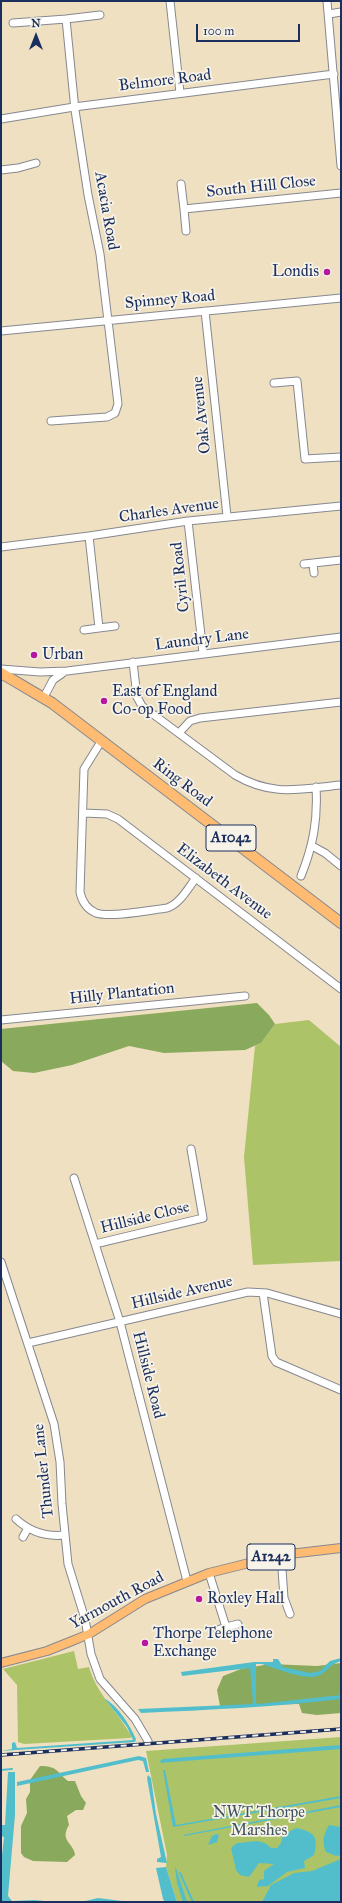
<!DOCTYPE html>
<style>
body{margin:0}
#map{position:relative;width:342px;height:1903px;overflow:hidden;background:#f0e0c2;font-family:"IM FELL Great Primer",serif}
canvas{display:block}
.frame{position:absolute;inset:0;border:2px solid #1b2f5e;pointer-events:none}
.north{position:absolute;left:16px;top:16px;width:40px;height:40px;-webkit-text-stroke:3px #f7f3e8;paint-order:stroke;rotate:0deg;font-size:11px;font-weight:700;line-height:16px;text-align:center;color:#1b2f5e}
.north::after{content:'';display:block;margin:auto;width:14px;height:18px;background:#1b2f5e;clip-path:polygon(50% 0,100% 100%,50% 72%,0 100%)}
.scale{position:absolute;left:196px;top:24px;width:104px;height:18px;box-sizing:border-box;border:2px solid #1b2f5e;border-top:0;padding-left:5px;font-size:12px;line-height:14px;white-space:nowrap;color:#1b2f5e;-webkit-text-stroke:3px #f7f3e8;paint-order:stroke}
</style>
<div id="map">
<canvas width="342" height="1903"></canvas>
<div class="frame"></div>
<div class="north">N</div>
<div class="scale">100 m</div>
</div>
<script>
const ctx = document.querySelector('canvas').getContext('2d');
ctx.lineJoin = 'round';
function paint(path, color) {
  ctx.fillStyle = color;
  ctx.fill(path, 'evenodd');
}
function trace(path, color, width, dash) {
  ctx.strokeStyle = color;
  ctx.lineWidth = width;
  ctx.lineCap = dash ? 'butt' : 'round';
  ctx.setLineDash(dash || []);
  ctx.stroke(path);
}
function write(font, color, halo, rows, align = 'center') {
  ctx.font = font + ' "IM FELL Great Primer",serif';
  ctx.lineWidth = 3.5;
  ctx.setLineDash([]);
  ctx.textBaseline = 'middle';
  ctx.strokeStyle = halo;
  ctx.fillStyle = color;
  for (const [text, x, y, turn = 0] of rows) {
    ctx.save();
    ctx.translate(x, y);
    ctx.rotate((+turn || 0) * Math.PI / 180);
    ctx.textAlign = isNaN(turn) ? turn : align;
    if (halo) ctx.strokeText(text, 0, 0);
    ctx.fillText(text, 0, 0);
    ctx.restore();
  }
}
const green = new Path2D(`
 M309,1020L341,1047V1261L253,1265L244,1157L255,1046L261,1043L275,1024Z
 M74,1651L78,1669L89,1667C97,1695 118,1712 132,1737L130,1738L24,1744L18,1742L17,1685L3,1669Z
 M341,1737V1902H177L166,1867L167,1855L146,1751Z`);
const forest = new Path2D(`
 M257,1003L269,1015L275,1024L261,1043L245,1050L164,1053L129,1046L72,1065L34,1073L13,1071L1,1061V1029Z
 M341,1663V1713L317,1715L302,1713L299,1704L220,1706L217,1690L223,1676L241,1669L270,1664L317,1666Z
 M40,1766C57,1766 56,1771 68,1781H75L81,1796L86,1803L83,1810H76L67,1816L69,1825C59,1841 74,1843 75,1855L67,1862L33,1861L24,1857L21,1853V1826L27,1813L26,1799L30,1792V1780Z`);
const water = new Path2D(`
 M341,1658V1661C329,1665 329,1670 320,1675C308,1682 275,1668 262,1664H256V1703L258,1704L341,1695V1699C274,1707 208,1710 141,1713L138,1709L252,1704L253,1702L250,1668L182,1676L181,1672L254,1662H273V1659H278L283,1667L310,1673L320,1671L330,1661Z
 M104,1698C119,1707 129,1724 136,1739L135,1742L1,1751L12,1749V1743L15,1742L17,1748L133,1740L127,1727Z
 M341,1745V1749L171,1762L161,1763L160,1761L163,1759Z
 M139,1756L146,1758L149,1772H146L143,1761L138,1760L17,1786V1782Z
 M163,1770H165L176,1825L341,1796V1798L173,1827Z
 M8,1772H15V1815L8,1896L12,1901L34,1900L55,1902H1V1865L4,1837L1,1836V1825H5Z
 M148,1775L151,1778L156,1814L167,1863L157,1862V1859L161,1857L147,1778Z
 M341,1805V1807L184,1836L183,1835Z
 M329,1825L341,1827V1855L336,1856L326,1852C322,1843 323,1834 329,1825Z
 M296,1828C314,1832 319,1836 314,1855L304,1861L305,1868L287,1872L268,1886L257,1887L259,1880L264,1879V1871L274,1864L259,1863L249,1877L240,1875L236,1870L231,1848L237,1843C251,1843 260,1837 271,1848H277L281,1843L283,1835Z
 M217,1834L219,1835L217,1842L208,1845L212,1836Z
 M341,1859V1902H262L271,1885L294,1873L312,1871Z
 M166,1867L177,1902H165L163,1899L156,1868Z
 M175,1867L176,1868L187,1902H183L177,1883Z
 M98,1898L130,1902H81Z`);
const stream = new Path2D(`
 M1,1770L12,1769
 M180,1873L193,1902`);
const minor = new Path2D(`
 M170,1L180,93
 M327,1L341,166
 M329,14L341,12
 M13,23L66,19
 M1,119L74,107L334,74
 M1,170L18,168L36,163
 M181,184L184,209L341,193
 M184,209L186,231
 M205,311L227,516
 M1,331L341,298
 M274,383L297,381L305,459L341,457
 M51,421L107,417L115,413L118,404L100,254L88,195L75,110L66,19L100,15
 M188,521L203,653
 M89,536L99,628L115,626
 M1,547L89,536L188,521L341,506
 M313,563L314,573
 M304,564L341,560
 M84,630L99,628
 M133,662L137,697L142,706L235,775C273,797 299,789 341,785
 M1,669L40,672L67,671L341,637
 M44,697L53,680L63,673
 M179,733L190,721L200,718L341,702
 M102,740L84,769L80,892C82,902 87,909 96,913C110,918 151,910 167,908C180,904 188,888 196,878
 M84,813L107,814L118,819L341,989
 M312,846L325,853L341,866
 M301,876C313,846 318,820 316,787
 M1,1020L245,996
 M74,1178L120,1322L187,1581
 M95,1244L203,1218L191,1149
 M1,1262L54,1424L60,1462L62,1504L68,1564L85,1619L91,1654L100,1679L135,1719L148,1741
 M263,1293L272,1356L276,1362L341,1390
 M28,1343L248,1292L267,1293L341,1314
 M16,1519C30,1532 46,1537 65,1535
 M23,1537L28,1528
 M281,1555L284,1598L290,1614
 M209,1573L226,1627L238,1624
 M218,1630L226,1627`);
const major = new Path2D(`
 M1,1663L47,1651L72,1641L89,1634L145,1599L209,1573L281,1555L341,1548`);
const highway = new Path2D(`
 M1,673L52,703L341,923`);
const rail = new Path2D(`
 M1,1755L341,1729`);
const markers = [
 [327,272,4,"#b5179e"],
 [34,655,4,"#b5179e"],
 [104,701,4,"#b5179e"],
 [199,1599,4,"#b5179e"],
 [145,1643,4,"#b5179e"]
];
const shields = [
 [231,838,50],
 [271,1557,48]
];
const shieldNames = [
 ["A1042",231,838],
 ["A1242",271,1557]
];
const streetNames = [
 ["Belmore Road",165,81,-7],
 ["South Hill Close",261,187,-6],
 ["Acacia Road",106,211,80],
 ["Spinney Road",170,300,-5],
 ["Oak Avenue",202,415,-96],
 ["Charles Avenue",169,511,-8],
 ["Cyril Road",181,577,-96],
 ["Laundry Lane",202,640,-7],
 ["Ring Road",182,783,37],
 ["Elizabeth Avenue",224,882,37],
 ["Hilly Plantation",122,994,-6],
 ["Hillside Close",145,1218,-14],
 ["Hillside Avenue",182,1293,-13],
 ["Hillside Road",148,1375,76],
 ["Thunder Lane",44,1471,-96],
 ["Yarmouth Road",117,1601,-28]
];
const poiNames = [
 ["Londis",319,272,"right"],
 ["Urban",42,655],
 ["East of England",112,692],
 ["Co-op Food",112,710],
 ["Roxley Hall",207,1599],
 ["Thorpe Telephone",153,1634],
 ["Exchange",153,1652]
];
const parkNames = [
 ["NWT Thorpe",259,1813],
 ["Marshes",259,1831]
];
paint(green, '#acc368');
paint(forest, '#89a95c');
paint(water, '#52becc');
trace(stream, '#52becc', 2);
trace(minor, '#868890', 9);
trace(major, '#868890', 10);
trace(highway, '#868890', 12);
trace(minor, '#fff', 7);
trace(major, '#ffbb71', 8);
trace(highway, '#ffbb71', 10);
trace(rail, '#1b2f5e', 3.5);
trace(rail, '#f7f3e8', 2, [6]);
for (const [x, y, r, color] of markers) {
  const dot = new Path2D();
  dot.arc(x, y, r, 0, 2 * Math.PI);
  ctx.fillStyle = color;
  ctx.fill(dot);
  trace(dot, '#f7f3e8', 1.5);
}
for (const [x, y, w] of shields) {
  const box = new Path2D();
  box.roundRect(x - w / 2, y - 13, w, 26, 3);
  ctx.fillStyle = '#f7f3e8';
  ctx.fill(box);
  trace(box, '#1b2f5e', 1);
}
write('bold 15px', '#1b2f5e', null, shieldNames);
write('16px', '#1b2f5e', '#f7f3e8', streetNames);
write('16px', '#1b2f5e', '#f7f3e8', poiNames, 'left');
write('16px', '#3f5460', '#f7f3e8', parkNames);
</script>
